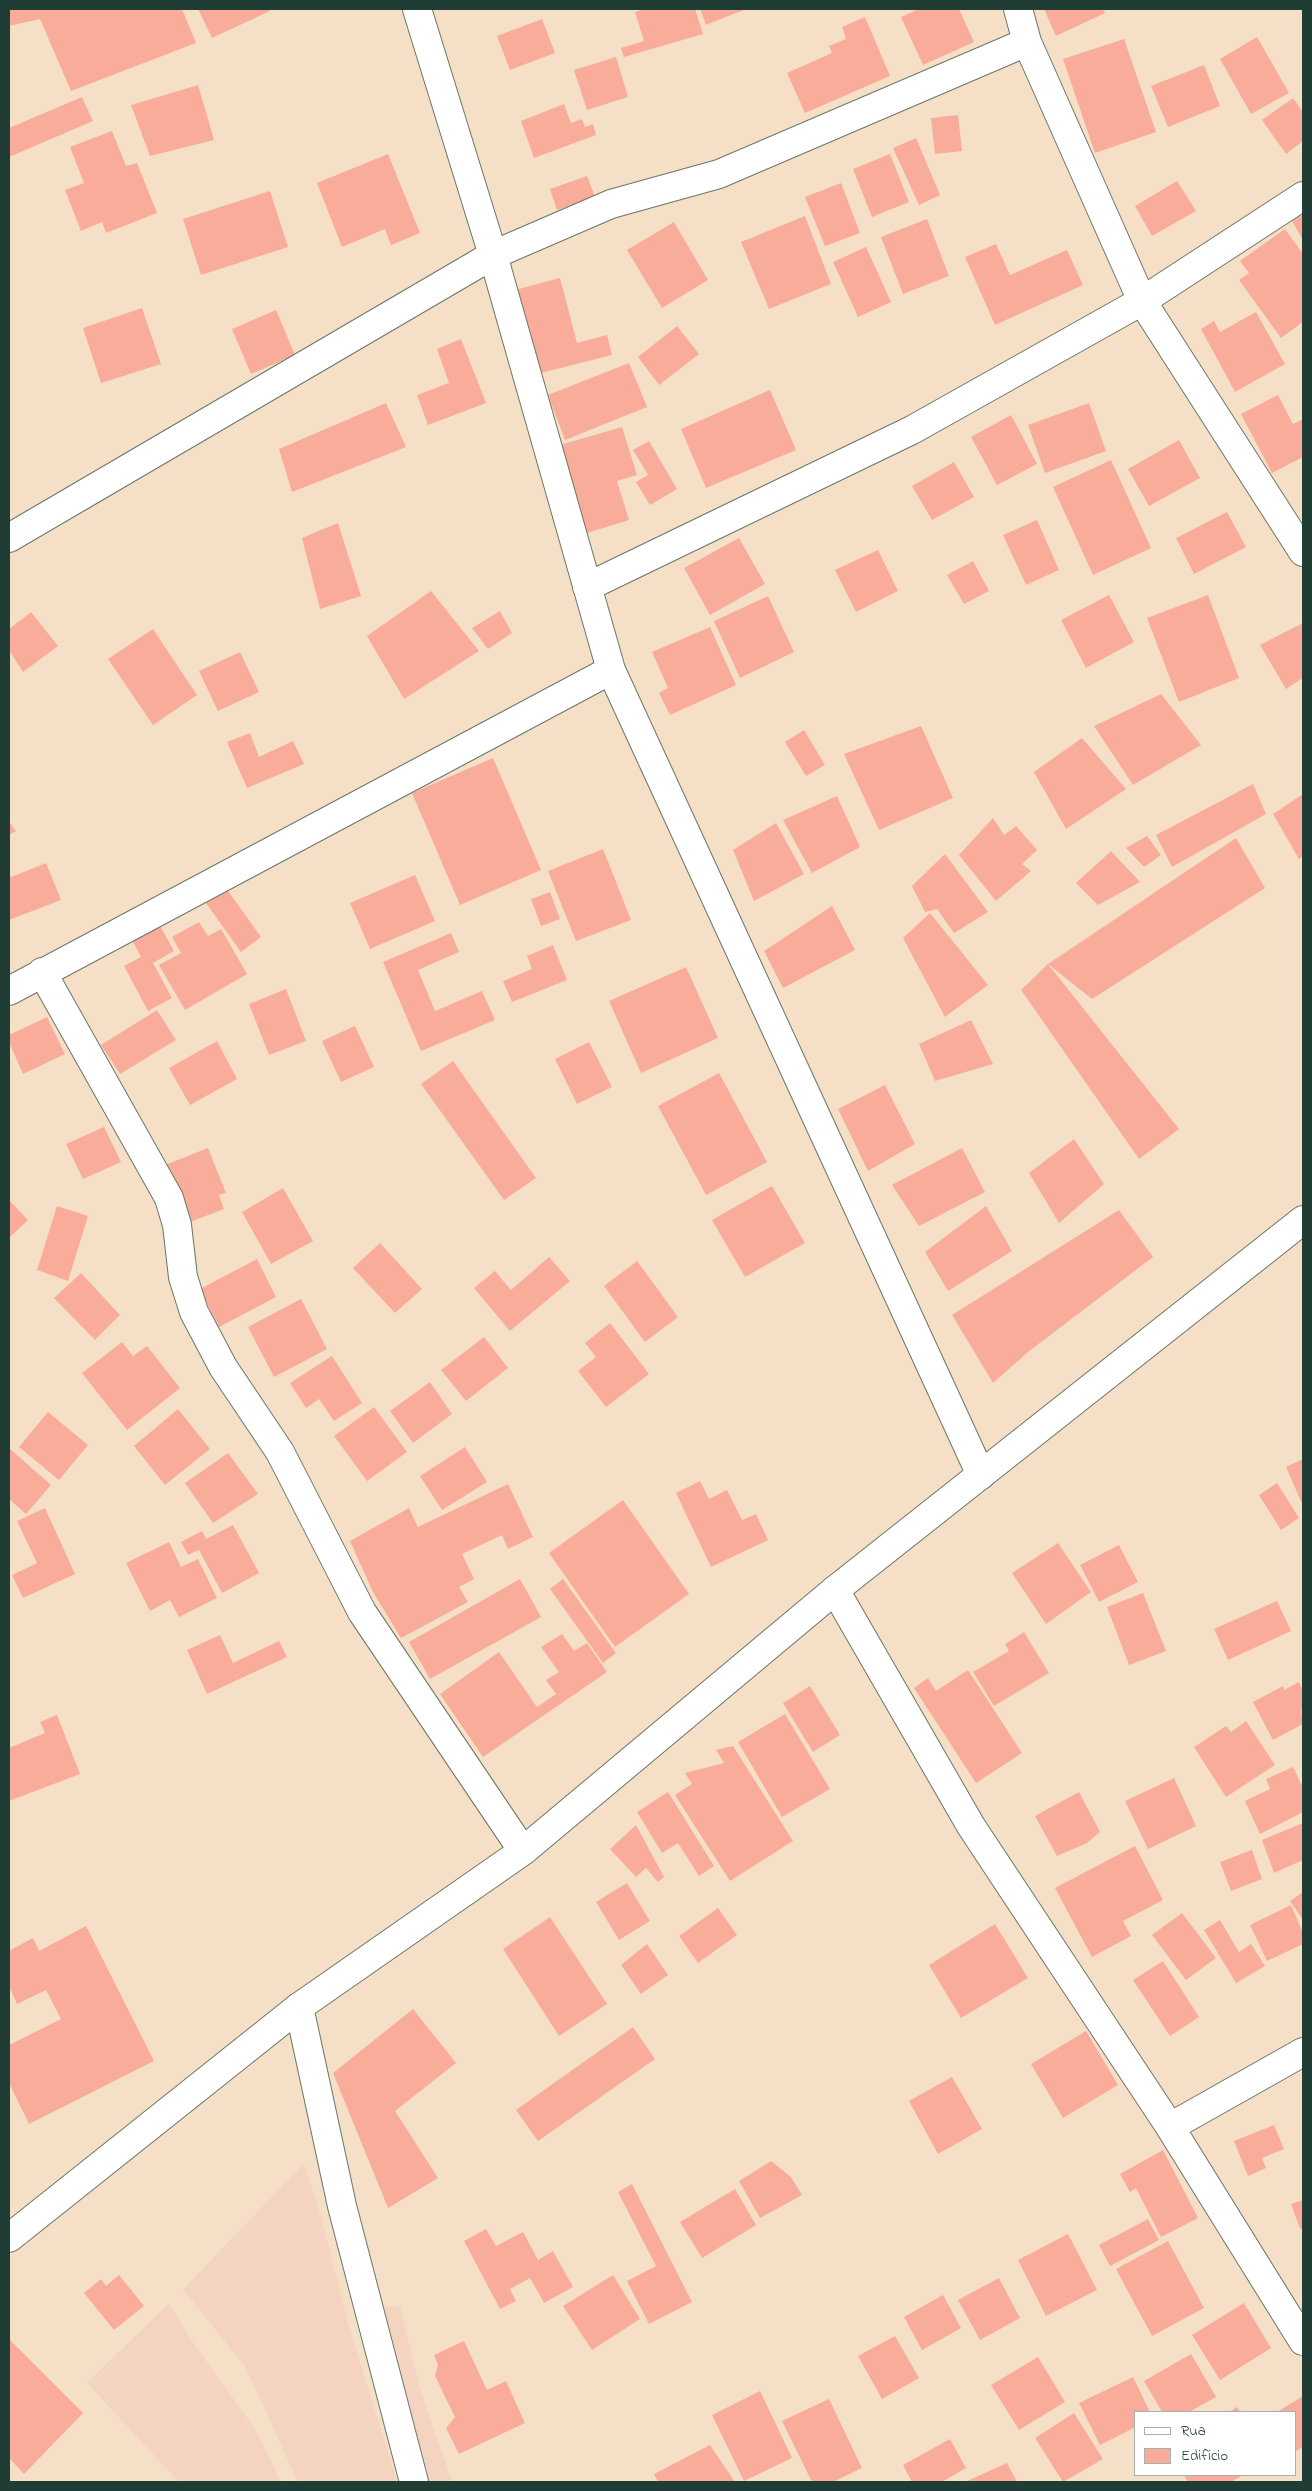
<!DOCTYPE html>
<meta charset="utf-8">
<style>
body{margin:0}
#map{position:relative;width:1312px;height:2491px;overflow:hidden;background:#f5dfc6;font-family:"Indie Flower",sans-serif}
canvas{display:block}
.frame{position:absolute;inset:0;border:10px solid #1f3d34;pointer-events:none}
.legend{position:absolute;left:1134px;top:2411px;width:162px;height:65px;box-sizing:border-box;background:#fff;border:1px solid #a5b1ae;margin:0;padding:6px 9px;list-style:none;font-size:15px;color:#1f3d34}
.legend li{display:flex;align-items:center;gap:10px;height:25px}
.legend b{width:25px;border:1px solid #a5b1ae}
</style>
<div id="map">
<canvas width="1312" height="2491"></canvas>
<div class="frame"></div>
<ul class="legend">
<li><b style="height:6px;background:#fff"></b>Rua</li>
<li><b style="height:14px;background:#faac9a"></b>Edifício</li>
</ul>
</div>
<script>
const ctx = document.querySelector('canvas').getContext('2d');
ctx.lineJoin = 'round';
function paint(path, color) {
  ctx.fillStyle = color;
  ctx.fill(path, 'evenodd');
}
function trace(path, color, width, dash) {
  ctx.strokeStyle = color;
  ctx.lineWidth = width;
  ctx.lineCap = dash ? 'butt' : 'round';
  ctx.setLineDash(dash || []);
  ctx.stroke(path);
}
const built = new Path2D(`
 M304,2164L321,2216L348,2323L397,2482H298L246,2368L183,2289Z
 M169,2303L187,2334L255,2429L281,2482H179L87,2383Z
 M400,2306L420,2389L452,2482H429L384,2307Z`);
const building = new Path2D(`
 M9,9H182L196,43L71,91L40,19L9,26Z
 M198,9H269L270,11L212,38Z
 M646,9H695L703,34L624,57L621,48L644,41L635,12Z
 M700,9H746L706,25Z
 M919,9H959L974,42L923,65L901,17Z
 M1044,9H1103L1105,13L1056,36Z
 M865,17L890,76L805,113L787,73L832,53L829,46L846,39L842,27Z
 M542,19L555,53L510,70L497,36Z
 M1257,37L1289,93L1251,114L1220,59Z
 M1124,39L1156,132L1095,153L1063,59Z
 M616,57L628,97L587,110L574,70Z
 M1204,65L1220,106L1168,127L1151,86Z
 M198,85L214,140L150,156L131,105Z
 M82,97L93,121L9,157V128Z
 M1293,98L1303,112V141L1286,154L1262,120Z
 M564,104L571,123L582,119L585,127L593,124L596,135L534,158L521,121Z
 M958,115L962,151L935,154L931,118Z
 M112,131L126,166L137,163L157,213L106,233L102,222L81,231L65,190L84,183L70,147Z
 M916,138L940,195L919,205L893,148Z
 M388,154L420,233L391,245L385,229L342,247L317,183Z
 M890,154L909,202L872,217L853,169Z
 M587,176L595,197L557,210L550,189Z
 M1177,181L1196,211L1152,236L1135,206Z
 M841,183L860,233L825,246L805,197Z
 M270,191L288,247L201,275L183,219Z
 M1303,214V240L1292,221Z
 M805,216L831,284L769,309L741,242Z
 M927,219L949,276L903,294L881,237Z
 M674,222L708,280L662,308L627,250Z
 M1285,229L1303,254V322L1281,338L1239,280L1249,273L1240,261Z
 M996,244L1010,275L1067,250L1083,285L995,325L965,257Z
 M866,247L891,302L858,317L833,262Z
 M560,278L577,343L607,335L612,355L537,374L515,290Z
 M142,308L161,364L101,383L83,328Z
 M276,310L295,355L251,374L232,329Z
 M1256,312L1285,364L1235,392L1201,329L1214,321L1220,332Z
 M677,326L699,354L659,385L638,357Z
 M461,339L486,403L428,425L417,395L449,383L437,349Z
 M629,363L647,407L565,440L548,395Z
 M770,390L796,450L706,488L681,429Z
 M1278,395L1293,424L1303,419V457L1272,473L1241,414Z
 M386,403L406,447L292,492L279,449Z
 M1089,403L1106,451L1045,473L1028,425Z
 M1011,415L1037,464L997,485L971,437Z
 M622,427L637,475L617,481L629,520L587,533L560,445Z
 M1179,440L1200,478L1149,506L1128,469Z
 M649,441L677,489L650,505L636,482L648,475L633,450Z
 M1111,460L1151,548L1093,575L1053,487Z
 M954,462L974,497L932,520L912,486Z
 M1227,512L1246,547L1194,574L1176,538Z
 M1037,520L1059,570L1026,585L1003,535Z
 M338,523L361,596L320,609L302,538Z
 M739,538L765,584L710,615L684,568Z
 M878,550L898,591L856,612L835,570Z
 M973,561L989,591L964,604L947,575Z
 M431,591L479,651L404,699L367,636Z
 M1109,595L1134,642L1086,668L1061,620Z
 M1208,595L1239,678L1179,702L1147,618Z
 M768,596L794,652L740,678L714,621Z
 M500,611L512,633L488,649L472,628Z
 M31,612L58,646L23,672L9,650V629Z
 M1303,623V678L1286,689L1260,645Z
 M710,627L736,685L670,715L659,693L668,688L652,652Z
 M153,629L197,695L153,725L108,659Z
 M240,652L259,692L218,711L199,671Z
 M1161,694L1201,745L1133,785L1094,726Z
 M921,726L953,798L879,830L844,754Z
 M804,730L825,765L806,776L785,742Z
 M250,733L259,757L293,741L304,764L247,788L227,742Z
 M1082,738L1126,789L1066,829L1034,772Z
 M493,758L541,870L460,905L412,793Z
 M1253,784L1266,814L1172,867L1156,835Z
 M1303,794V856L1299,859L1273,814Z
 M837,796L860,847L812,873L783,820Z
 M993,818L1004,835L1016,826L1037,850L1022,864L1031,871L996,901L959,855Z
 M9,822L16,831L9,835Z
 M776,823L804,874L754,901L733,850Z
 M1147,836L1161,855L1144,867L1126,848Z
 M1236,838L1265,888L1092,999L1048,964Z
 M603,849L631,920L576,941L548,871Z
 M1111,851L1140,882L1098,905L1076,883Z
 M945,854L988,912L954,933L937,909L925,912L912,886Z
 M46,863L61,900L9,920V873L11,877Z
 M415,875L435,921L370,949L350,903Z
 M226,888L261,937L241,952L206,903Z
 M550,892L560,919L541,926L531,899Z
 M832,906L855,950L783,988L764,951Z
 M930,913L988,985L945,1017L903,938Z
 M155,917L174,951L153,963L172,998L148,1011L124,966L141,957L128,932Z
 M199,922L208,936L221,929L247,974L185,1010L159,965L181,953L172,937Z
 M451,933L459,952L418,970L435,1011L482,991L495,1020L421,1051L383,962Z
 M553,945L567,980L512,1002L503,981L532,969L527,956Z
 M1048,964L1179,1129L1139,1159L1021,990Z
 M686,967L718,1038L641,1073L609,1001Z
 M286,989L306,1041L269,1055L249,1004Z
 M157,1010L176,1040L120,1074L101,1045Z
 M47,1017L65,1054L23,1074L9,1042V1035Z
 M971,1020L993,1064L935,1081L919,1044Z
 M355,1026L374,1067L341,1082L322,1041Z
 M217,1041L237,1079L190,1105L169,1068Z
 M589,1042L612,1087L577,1104L555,1059Z
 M453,1061L536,1178L504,1200L421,1084Z
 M719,1073L767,1162L706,1195L658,1106Z
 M885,1085L915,1144L868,1171L838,1109Z
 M104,1127L121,1162L83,1179L66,1144Z
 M1074,1139L1104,1184L1059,1223L1029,1173Z
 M208,1148L226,1193L219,1195L224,1209L182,1225L160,1167Z
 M962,1148L985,1192L919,1226L892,1185Z
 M772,1186L805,1243L745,1277L712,1220Z
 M283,1188L313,1241L271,1264L242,1212Z
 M9,1200L28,1220L9,1238Z
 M57,1206L88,1216L68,1281L37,1270Z
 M986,1206L1012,1251L948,1291L925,1252Z
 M1119,1210L1153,1257L1028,1352L993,1383L952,1315Z
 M380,1243L422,1289L395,1313L353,1268Z
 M549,1257L570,1281L510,1331L474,1288L495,1271L511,1290Z
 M257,1259L276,1297L219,1327L200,1289Z
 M637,1261L678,1317L645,1342L604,1286Z
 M81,1273L120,1315L95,1340L54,1298Z
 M301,1299L327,1349L274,1377L248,1327Z
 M610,1323L649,1374L606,1407L578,1371L596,1357L585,1343Z
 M484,1337L508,1368L466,1401L441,1370Z
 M122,1342L133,1356L147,1346L180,1388L127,1430L82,1373Z
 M332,1356L362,1403L334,1421L319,1399L306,1408L290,1383Z
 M430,1382L452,1414L413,1443L390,1411Z
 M374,1407L407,1452L367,1481L334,1436Z
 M178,1409L210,1449L165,1485L134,1446Z
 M48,1412L88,1445L59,1480L19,1447Z
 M465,1447L487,1482L442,1510L420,1476Z
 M9,1448L51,1485L26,1514L9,1499Z
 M228,1453L258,1494L213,1523L185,1483Z
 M1303,1459V1506L1286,1467Z
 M700,1481L709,1499L727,1490L742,1520L756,1514L768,1540L711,1567L676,1493Z
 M1277,1483L1299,1518L1281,1530L1259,1495Z
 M508,1484L533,1537L508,1549L502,1535L462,1554L474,1579L459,1587L468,1602L401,1638L373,1592L350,1541L409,1508L418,1527Z
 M623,1500L689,1594L615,1647L549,1553Z
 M45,1508L75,1574L23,1598L12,1575L37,1563L17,1521Z
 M233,1525L259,1573L222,1593L199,1550L188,1555L181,1542L202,1531L206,1539Z
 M169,1542L181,1567L198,1559L217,1598L179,1617L170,1600L150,1611L126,1563Z
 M1058,1543L1091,1592L1046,1624L1012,1573Z
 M1119,1545L1138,1582L1099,1602L1080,1565Z
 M520,1579L541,1617L430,1679L409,1642Z
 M563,1579L616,1653L603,1663L550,1589Z
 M1143,1593L1166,1651L1129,1665L1107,1607Z
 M1277,1601L1291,1631L1228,1660L1214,1629Z
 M1024,1632L1049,1673L994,1706L973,1672L1009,1651L1005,1644Z
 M562,1634L574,1651L587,1643L607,1672L483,1757L440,1694L499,1652L537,1707L556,1694L546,1680L559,1672L541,1647Z
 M220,1635L233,1663L279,1641L287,1657L207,1694L187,1650Z
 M968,1670L1022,1753L976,1783L914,1688L928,1678L936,1691Z
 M1299,1682L1303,1691V1709L1301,1710L1303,1724L1273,1740L1253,1702L1283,1686L1284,1690Z
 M810,1686L840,1735L813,1752L783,1703Z
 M785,1714L830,1789L782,1817L738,1742Z
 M57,1715L80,1774L9,1801V1748L45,1733L40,1722Z
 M1246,1721L1275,1765L1226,1797L1194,1747L1226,1726L1231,1732Z
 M733,1746L793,1841L730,1881L675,1795L692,1784L685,1773L724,1763L716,1750Z
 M1293,1767L1303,1788V1812L1260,1834L1245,1801L1270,1789L1266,1779Z
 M1174,1778L1196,1826L1148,1849L1125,1801Z
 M668,1792L714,1866L699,1876L678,1843L662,1853L637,1812Z
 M1079,1792L1100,1832L1087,1843L1057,1856L1035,1816Z
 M1303,1823V1860L1274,1873L1262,1840Z
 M636,1825L664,1877L658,1882L646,1868L636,1877L610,1849Z
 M1135,1846L1163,1900L1123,1921L1131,1936L1092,1957L1055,1888Z
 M1252,1850L1262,1879L1231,1891L1220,1862Z
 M627,1883L650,1921L619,1940L596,1902Z
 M1303,1892V1920L1290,1901Z
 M1291,1905L1303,1933V1944L1267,1961L1250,1925Z
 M718,1908L737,1935L698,1963L679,1936Z
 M1182,1913L1216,1958L1186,1980L1152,1935Z
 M550,1917L607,2004L559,2036L503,1949Z
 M1220,1920L1239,1952L1251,1944L1265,1966L1236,1983L1204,1930Z
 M995,1924L1028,1978L961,2018L929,1965Z
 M86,1926L154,2061L29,2124L9,2083V2045L61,2019L46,1990L17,2004L9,1986V1951L33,1938L39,1951Z
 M647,1944L668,1975L641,1994L621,1965Z
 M1163,1961L1199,2017L1170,2036L1133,1980Z
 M413,2009L456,2063L395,2111L438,2178L388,2208L333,2073Z
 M633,2027L655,2059L538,2141L516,2110Z
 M1086,2031L1118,2085L1063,2118L1031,2064Z
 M952,2077L982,2129L938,2154L909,2101Z
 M1274,2125L1284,2149L1262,2158L1266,2168L1248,2176L1234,2141Z
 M1163,2150L1198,2218L1161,2237L1136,2188L1130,2192L1120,2174Z
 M771,2161L791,2177L802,2195L760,2218L739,2181Z
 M632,2184L692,2302L649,2324L627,2281L656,2266L618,2192Z
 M735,2189L756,2225L702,2258L680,2222Z
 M1303,2200V2228L1300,2229L1291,2204Z
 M1148,2219L1159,2240L1110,2266L1099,2245Z
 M486,2229L496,2246L523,2232L538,2260L553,2251L573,2287L544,2303L530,2278L510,2289L516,2301L500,2309L464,2241Z
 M1068,2234L1097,2290L1046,2316L1018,2260Z
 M1168,2241L1204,2308L1152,2336L1116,2269Z
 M119,2275L144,2306L114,2330L84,2293L101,2279L106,2286Z
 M613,2275L640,2319L592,2350L563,2306Z
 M999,2278L1020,2318L980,2340L958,2300Z
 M943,2295L961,2328L922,2350L904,2317Z
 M1244,2303L1271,2348L1220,2380L1192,2335Z
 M895,2336L919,2378L882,2399L858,2356Z
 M9,2339L83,2413L24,2474L9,2458Z
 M464,2341L487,2390L506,2381L525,2423L459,2454L446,2428L455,2417L435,2376L438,2365L434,2355Z
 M1191,2354L1216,2397L1189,2412H1162L1144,2381Z
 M1038,2357L1065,2402L1019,2430L991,2385Z
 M1133,2377L1150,2412H1136V2427L1100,2445L1079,2403Z
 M760,2391L792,2458L744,2481L712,2415Z
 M1303,2396V2447L1296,2451V2412H1277Z
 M829,2399L862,2468L833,2482H812L782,2421Z
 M1237,2407L1240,2412H1229Z
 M1074,2413L1103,2459L1063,2482L1035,2438Z
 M950,2439L966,2468L942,2482H912L903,2465Z
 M710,2445L735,2482H658L654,2474Z
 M1007,2463L1017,2482H965Z
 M1184,2475H1243L1231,2482H1188Z`);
const minor = new Path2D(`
 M417,9L493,255L611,670L981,1475
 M1018,9L1027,42L1142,301L1303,552
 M9,538L493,255L611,204L719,174L1027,42
 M587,587L912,430L1142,301L1303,196
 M42,972L169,1198L177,1225L183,1277L194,1312L223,1367L280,1452L362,1612L523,1851
 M9,991L611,670
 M835,1590L971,1826L1170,2127L1303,2341
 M299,2007L342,2206L414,2482
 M1170,2127L1303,2052`);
const primary = new Path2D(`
 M9,2238L299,2007L523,1851L835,1590L1303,1220`);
paint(built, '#f4d3c0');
paint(building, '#faac9a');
trace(minor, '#6a7667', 30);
trace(primary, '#6a7667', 30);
trace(minor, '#fff', 28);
trace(primary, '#fff', 28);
</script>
